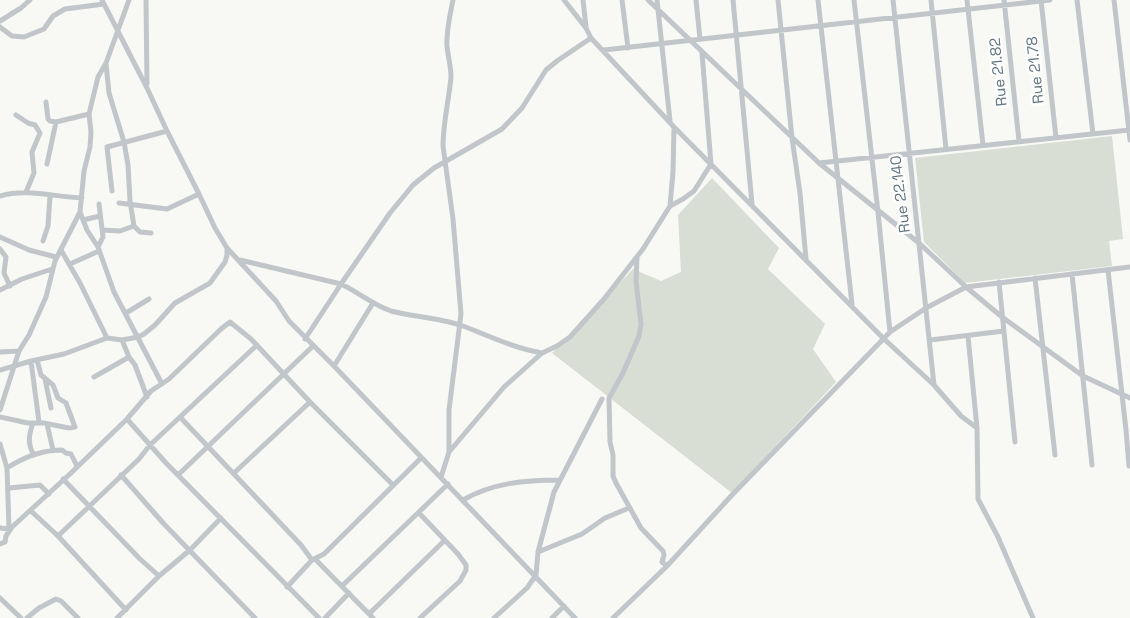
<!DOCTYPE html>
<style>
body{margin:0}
canvas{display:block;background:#f8f8f5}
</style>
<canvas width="1130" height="618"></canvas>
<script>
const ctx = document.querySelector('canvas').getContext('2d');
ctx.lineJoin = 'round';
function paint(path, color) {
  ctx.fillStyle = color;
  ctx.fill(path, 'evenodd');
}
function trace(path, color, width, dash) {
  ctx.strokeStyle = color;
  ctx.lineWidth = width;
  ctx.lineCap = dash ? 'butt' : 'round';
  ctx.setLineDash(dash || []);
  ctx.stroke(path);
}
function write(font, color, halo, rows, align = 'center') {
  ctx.font = font + ' "Space Grotesk",sans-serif';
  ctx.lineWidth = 5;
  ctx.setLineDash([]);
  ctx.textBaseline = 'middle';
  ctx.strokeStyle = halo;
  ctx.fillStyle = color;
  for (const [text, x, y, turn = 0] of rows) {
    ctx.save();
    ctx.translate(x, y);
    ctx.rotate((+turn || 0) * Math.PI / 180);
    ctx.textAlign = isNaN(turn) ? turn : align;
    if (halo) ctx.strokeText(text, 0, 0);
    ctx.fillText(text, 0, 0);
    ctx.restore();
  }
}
const green = new Path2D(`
 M1112,136L1123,239L1109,241L1112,266L965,283L924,242L915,158Z
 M712,178L779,248L768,269L825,324L813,349L836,382L732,493L552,353L633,269L661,281L681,272L678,215Z`);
const street = new Path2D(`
 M102,0L147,88L167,131L199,194L215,228L227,248L276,301L289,321L334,366L575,618
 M146,0L147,84
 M564,0L586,28L591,38L674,127L883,338L934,385L961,416L977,428
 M583,0L586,27
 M622,0L628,48
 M648,0L819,163L919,243L966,287L1002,317L1083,376L1130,398
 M657,0L670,121
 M696,0L700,39
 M733,0L752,204
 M778,0L792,138L800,193L806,259
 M818,0L852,304
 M854,0L878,212L890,332
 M893,0L934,385
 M931,0L946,149
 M967,0L983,145
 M1004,0L1019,141
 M1041,0L1056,138
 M1077,0L1093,134
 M1114,0L1130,140
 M0,21L21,8L30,0
 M0,27L12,36L24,37L44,29L53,16L65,9L104,4
 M604,50L1050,0
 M106,64L109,93L124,142L128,165L130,201L134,226L140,232L151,233
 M46,102L48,119L50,121L56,122L89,114
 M16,115L28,123L35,125L40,133L32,152L34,173L26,192
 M819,163L1130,130
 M47,164L56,122
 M112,191L107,147L167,131
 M0,196C27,188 54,197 82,198
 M119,203L167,209L199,194
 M670,206L683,199L694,191L711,164L702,53
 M80,212L87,230L98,247L114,292L162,384
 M83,220L100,216
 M102,230L120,231L134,226
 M0,237L29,250L56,257
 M43,241L48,226L50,196
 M98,247L103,237L99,204
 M0,249L6,257L4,273L10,286
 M61,250L80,283L107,338
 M637,257L636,281L641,324L639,336L623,373L609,398L610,442L613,455V476L616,483L641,528L663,551L664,555L662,562L667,566
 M240,260L341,284C358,292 373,305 391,311C414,317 440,318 463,326C489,336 514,348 542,353
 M70,264L99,251
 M1108,270L1126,430L1129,466
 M1072,274L1092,465
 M1035,278L1055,455
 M999,282L1015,442
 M0,290L22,279L52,269
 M126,313L149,299
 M968,336L977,428L978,499L998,537L1033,618
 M305,339L341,284L390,213L413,185L434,168L502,129L522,108L546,70L557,61L591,38
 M122,340L129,357L135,365L147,397
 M930,340L1004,331
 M0,352L19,351
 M31,361L39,422
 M334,366L373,303
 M0,370L31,361L64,354L107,338L122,340L138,337L144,334L155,325L175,303L210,283L225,262L227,255V248
 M94,377L129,357
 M45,379L51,408
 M0,410L19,351L29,335L46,297L55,261L80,212L84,171L90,147L91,132L89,114L98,77L106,63L129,0
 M0,417L28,423H44L69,428L75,427L66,403L58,398L53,385L41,375L37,360
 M180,417L301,545L312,560
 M127,419L166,463L319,618
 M33,423C29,434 27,444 34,455
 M47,424L53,450
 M0,444L7,468L9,529
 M449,452L504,387L542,353L557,346L570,337L604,299L643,249L670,206L673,172L674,127
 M7,468C24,457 42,450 62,450L66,453L71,454L77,466
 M234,473L310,402
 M121,475L164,524L255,618
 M178,475L313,346
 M441,477L449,452V410L461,314L453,219L443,146C443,122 449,100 451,77C451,66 448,57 447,46C446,31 450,15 453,0
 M63,479L140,559L159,576
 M9,488L40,485L49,494
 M463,500C492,483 525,480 559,480
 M31,511L58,536L139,459L150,445L257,345
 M419,513L458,554L466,565V570L460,581L420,618
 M0,528L10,529
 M58,536L126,610
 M0,544L5,542L6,536L12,527L71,473L127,419L151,391L169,379L221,329L230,322L251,339L310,402L393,485
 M538,552L582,534L605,518L629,508
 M315,559L373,618
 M342,586L448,484
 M287,587L312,560L324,554L421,458
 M0,598L21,618
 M369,614L444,541
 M27,618L39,608L56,599L61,601L78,618
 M117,618L159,576L190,550L221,518
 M325,618L349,593
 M494,618L527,588L536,575L538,552L554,492L602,399
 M552,618L564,606
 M613,618L667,566L732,495L890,332L926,308L966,287L1130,267`);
const streetNames = [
 ["Rue 21.78",1036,70,-96],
 ["Rue 21.82",999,72,-96],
 ["Rue 22.140",901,194,-97]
];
paint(green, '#d8ded4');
trace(street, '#c1c6ca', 5);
write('15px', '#617682', '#fff', streetNames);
</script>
